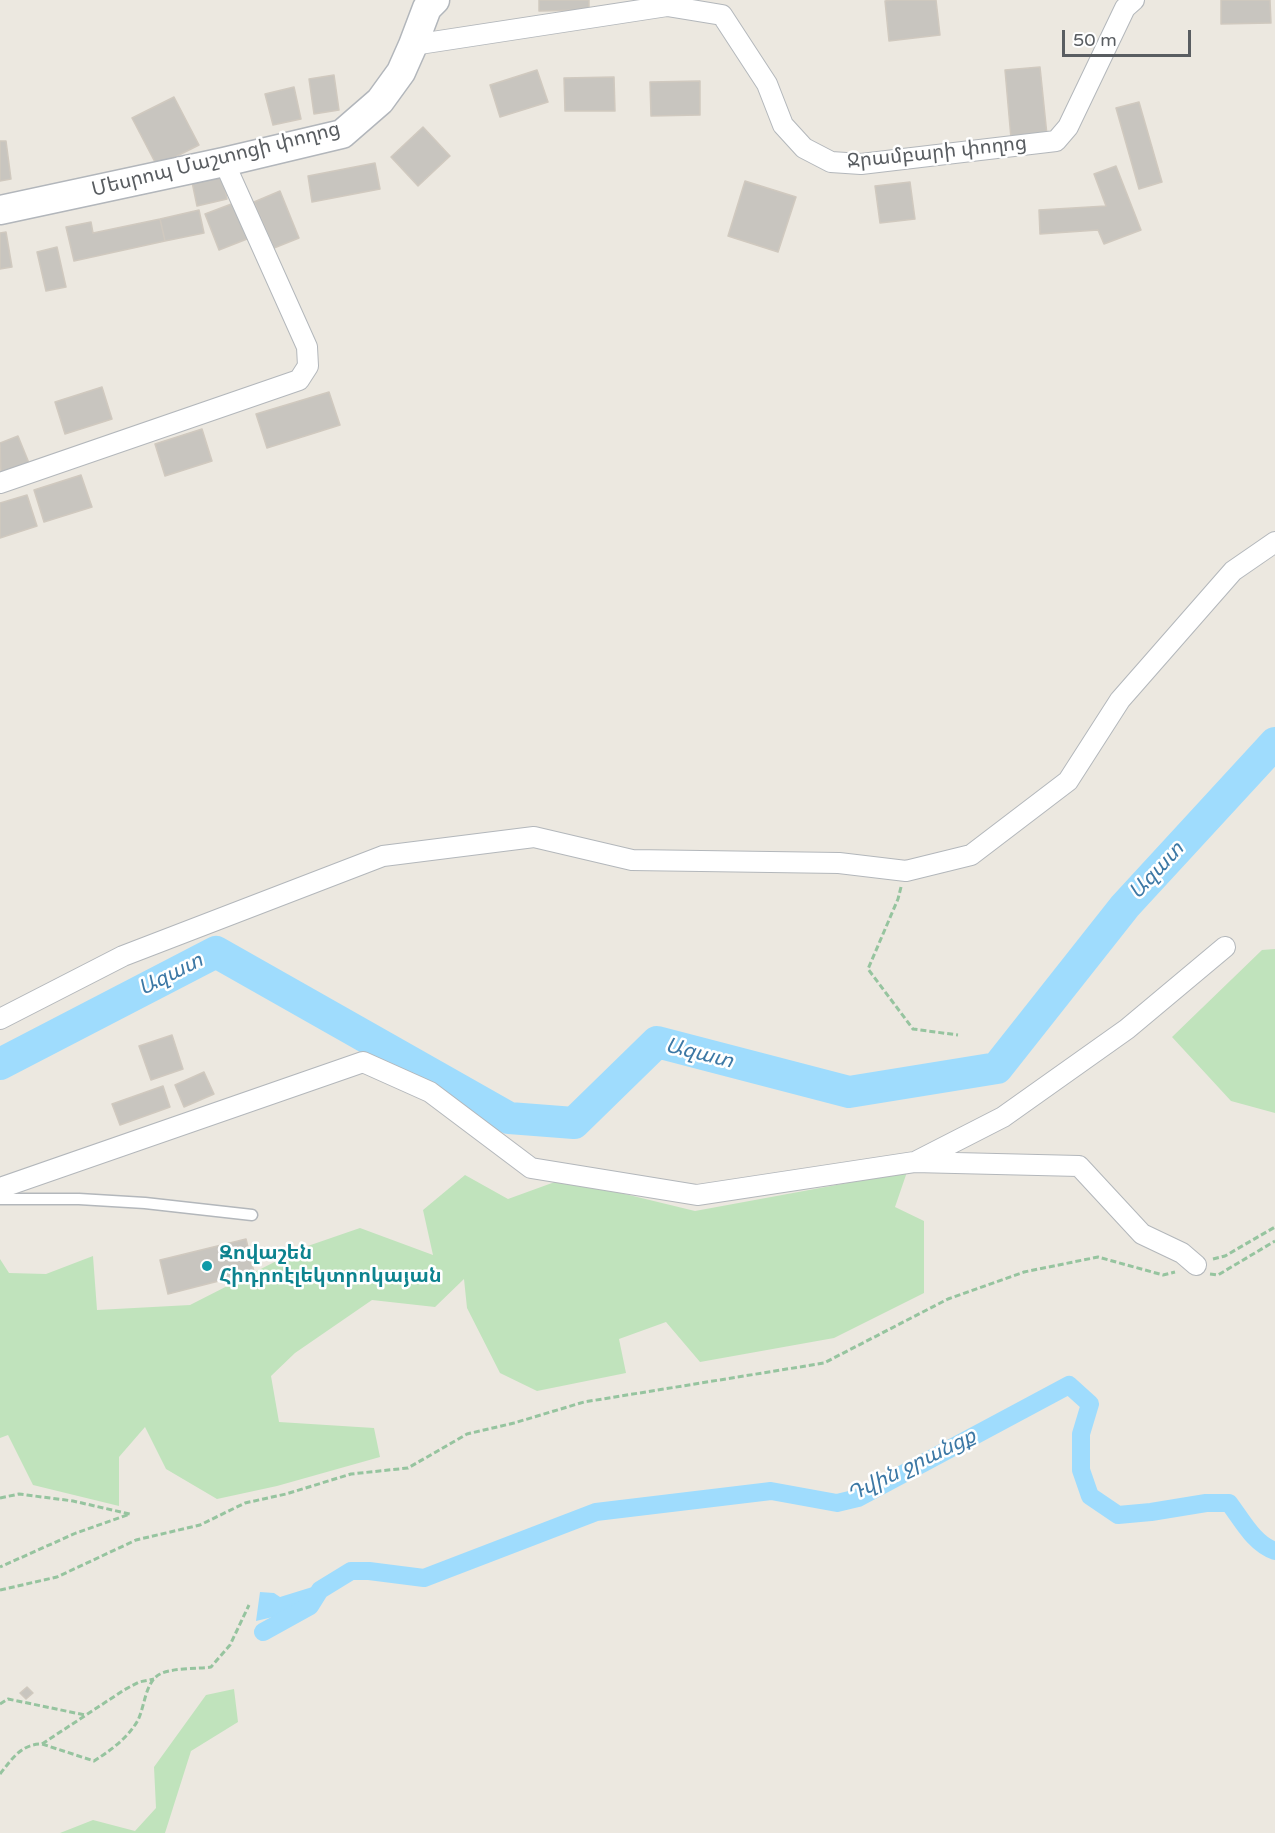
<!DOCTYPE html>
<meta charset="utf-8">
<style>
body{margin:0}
#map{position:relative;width:1275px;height:1833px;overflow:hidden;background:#ece8e0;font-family:"Varela Round",sans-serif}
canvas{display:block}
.scale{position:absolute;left:1062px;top:30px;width:129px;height:27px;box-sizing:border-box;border:3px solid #595d61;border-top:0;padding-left:8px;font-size:18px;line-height:21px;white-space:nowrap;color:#595d61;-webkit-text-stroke:4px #fff;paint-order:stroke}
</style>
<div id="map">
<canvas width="1275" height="1833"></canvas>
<div class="scale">50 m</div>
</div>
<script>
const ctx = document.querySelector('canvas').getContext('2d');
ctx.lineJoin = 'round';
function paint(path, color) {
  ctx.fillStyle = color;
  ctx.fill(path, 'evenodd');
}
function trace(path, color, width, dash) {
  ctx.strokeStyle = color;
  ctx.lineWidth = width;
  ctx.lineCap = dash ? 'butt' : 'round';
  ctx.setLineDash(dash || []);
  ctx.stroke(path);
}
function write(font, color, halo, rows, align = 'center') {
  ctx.font = font + ' "Varela Round","Noto Sans Armenian",sans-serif';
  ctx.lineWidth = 5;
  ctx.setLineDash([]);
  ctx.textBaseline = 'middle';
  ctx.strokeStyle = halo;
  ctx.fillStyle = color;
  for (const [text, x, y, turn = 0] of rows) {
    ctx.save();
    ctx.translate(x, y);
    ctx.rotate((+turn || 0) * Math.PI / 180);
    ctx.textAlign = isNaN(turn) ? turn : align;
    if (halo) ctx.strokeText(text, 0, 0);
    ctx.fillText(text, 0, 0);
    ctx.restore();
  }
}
const green = new Path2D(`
 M1275,949V1113L1231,1101L1172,1037L1262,950Z
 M907,1172L895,1207L924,1221V1293L834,1338L700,1362L666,1322L619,1339L626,1373L537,1391L500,1373L467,1308L464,1279L435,1307L372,1300L295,1353L271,1376L279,1422L374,1428L380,1457L277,1486L217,1499L166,1469L145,1427L119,1457V1506L33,1485L8,1435L0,1438V1259L9,1273L46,1274L93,1256L97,1310L190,1305L302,1248L360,1228L433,1255L423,1210L465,1175L508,1199L563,1179L695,1211Z
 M234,1689L238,1722L191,1751L165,1833H60L93,1820L135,1831L156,1808L154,1767L206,1695Z`);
const water = new Path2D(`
 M322,1584L335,1585L321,1593L317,1601L277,1616L256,1621L260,1592L274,1593L280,1597Z`);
const canal = new Path2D(`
 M263,1632L310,1606L320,1590L351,1571H369L424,1578L596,1512L771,1491L837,1503L858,1498L1069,1385L1090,1404L1081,1434V1470L1090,1496L1118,1515L1151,1512L1206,1503H1229C1242,1520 1254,1544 1275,1551`);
const river = new Path2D(`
 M0,1064L216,952L509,1118L574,1123L657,1042L849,1092L997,1068L1125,906L1275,743`);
const building = new Path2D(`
 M539,0H589V10L539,11Z
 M892,0H936L940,35L889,41L885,1Z
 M1221,0H1270L1271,23L1221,24Z
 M1040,67L1047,135L1011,138L1005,70Z
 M537,70L548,102L500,117L490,85Z
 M334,75L339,110L314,114L309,79Z
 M614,77L615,111H565L564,78Z
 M700,81V115L651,116L650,82Z
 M294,87L301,119L273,125L265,94Z
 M174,97L199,145L157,166L132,118Z
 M1139,102L1162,182L1139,189L1116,108Z
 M423,127L450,156L418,186L391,157Z
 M0,141H6L11,179L0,181Z
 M375,163L380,189L312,202L308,176Z
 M1116,166L1141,230L1104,244L1098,230L1040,234L1039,210L1106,206L1094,174Z
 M222,175L227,199L197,206L192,182Z
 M745,181L796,197L778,252L728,236Z
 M910,182L915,219L880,223L875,186Z
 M280,191L299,238L274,248L254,202Z
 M234,203L247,239L219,250L205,214Z
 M199,210L204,233L165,241L160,219Z
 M160,219L165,241L74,261L66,227L91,222L93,233Z
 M6,232L12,267L0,269V233Z
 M57,247L66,287L46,291L37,252Z
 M102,387L112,419L65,434L55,402Z
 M329,392L340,425L267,448L256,414Z
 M202,429L212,461L165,476L155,444Z
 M18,436L29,463L1,474L0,443Z
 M81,475L92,507L44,522L34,490Z
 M27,495L37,526L0,538V503Z
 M172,1035L183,1069L151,1080L139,1046Z
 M204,1072L214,1094L184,1107L175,1085Z
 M163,1086L170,1107L120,1125L112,1104Z
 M246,1239L254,1272L168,1294L160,1260Z
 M27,1687L33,1693L26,1699L20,1693Z`);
const path = new Path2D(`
 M901,887L898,899L868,969L913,1029L958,1035
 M1213,1259L1225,1256L1275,1227
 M1210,1274L1218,1275L1275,1241
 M0,1498L19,1494L73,1501L130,1514L76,1533L0,1567
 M0,1590L57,1577L136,1540L200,1525L245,1503L286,1494L351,1474L408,1468L467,1434L514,1423L584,1402L824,1363L948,1299L1024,1272L1098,1257L1163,1275L1175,1272
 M0,1704L8,1699L85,1715
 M42,1744L124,1690L139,1682L154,1679
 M0,1774C12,1759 21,1744 42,1744L94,1761C111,1750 128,1738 138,1720C145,1706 145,1682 160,1674C170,1668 198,1669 211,1667L230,1645L249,1605`);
const lane = new Path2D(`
 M0,1199H79L145,1203L252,1215`);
const street = new Path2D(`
 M413,45L667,6L722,15L767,84L783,125L804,148L831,162L861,164L1056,141L1068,127L1125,8L1134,0
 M0,483L299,380L308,366L307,347L224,162
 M0,1019L123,956L383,856L534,837L632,860L839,863L906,871L971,855L1068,781L1120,700L1233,571L1275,542
 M917,1161L1003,1117L1127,1029L1225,947
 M0,1188L363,1062L430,1092L531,1168L697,1195L914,1162L1079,1166L1142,1234L1182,1253L1196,1265`);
const secondary = new Path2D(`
 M0,210L224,162L342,134L380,101L401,72L413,45L427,8L435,0`);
const markers = [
 [207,1266,6,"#0f9aa8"]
];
const streetNames = [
 ["Ջրամբարի փողոց",937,153,-6],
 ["Մեսրոպ Մաշտոցի փողոց",216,160,-14]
];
const cultureNames = [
 ["Զովաշեն",219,1254],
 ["Հիդրոէլեկտրոկայան",219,1277]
];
const waterNames = [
 ["Ազատ",1157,871,-47],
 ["Ազատ",171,975,-27],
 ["Ազատ",699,1054,14],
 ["Դվին ջրանցք",912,1466,-26]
];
paint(green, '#c0e3bc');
paint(water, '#9fdcfd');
trace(canal, '#9fdcfd', 18);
trace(river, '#9fdcfd', 32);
paint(building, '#c8c5bf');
trace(building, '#d0c9bf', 1.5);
trace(lane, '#b3b7bb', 13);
trace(street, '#b3b7bb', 22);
trace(secondary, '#b2b6bb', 31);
trace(path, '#96c49f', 3, [6, 3]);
trace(lane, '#fff', 10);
trace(street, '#fff', 20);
trace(secondary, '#fff', 28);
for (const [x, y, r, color] of markers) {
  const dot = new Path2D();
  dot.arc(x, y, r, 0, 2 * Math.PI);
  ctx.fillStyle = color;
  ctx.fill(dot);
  trace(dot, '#fff', 2);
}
write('20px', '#595d61', '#fff', streetNames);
write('bold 20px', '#0d838f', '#fff', cultureNames, 'left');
write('italic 21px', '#3c78a5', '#fff', waterNames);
</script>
